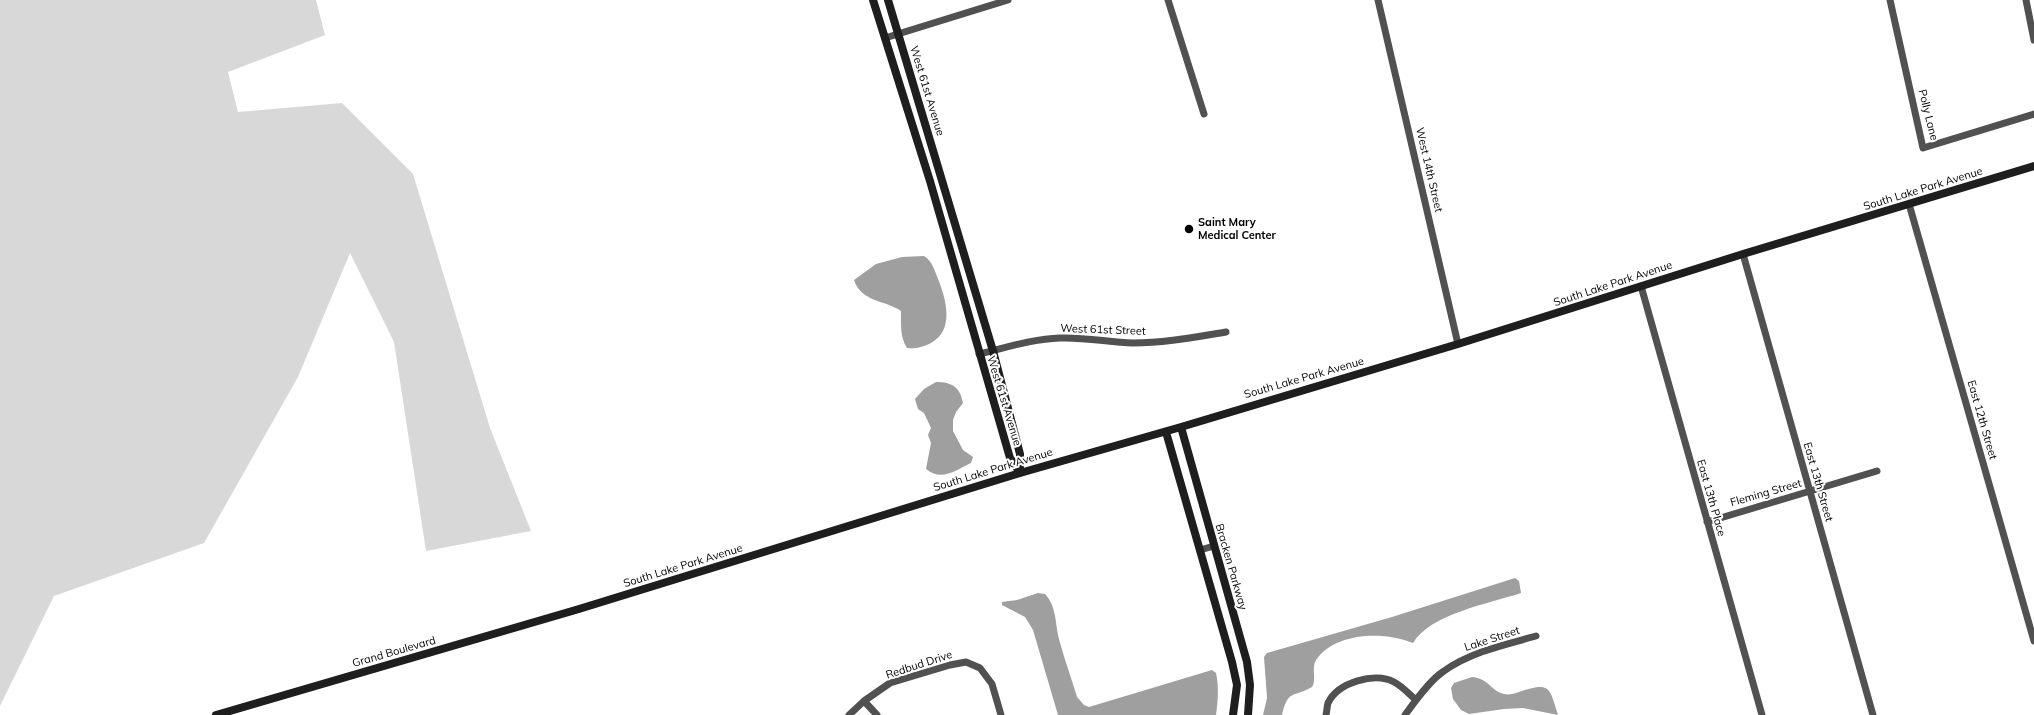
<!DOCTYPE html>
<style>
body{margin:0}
canvas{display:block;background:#fff}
</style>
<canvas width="2034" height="715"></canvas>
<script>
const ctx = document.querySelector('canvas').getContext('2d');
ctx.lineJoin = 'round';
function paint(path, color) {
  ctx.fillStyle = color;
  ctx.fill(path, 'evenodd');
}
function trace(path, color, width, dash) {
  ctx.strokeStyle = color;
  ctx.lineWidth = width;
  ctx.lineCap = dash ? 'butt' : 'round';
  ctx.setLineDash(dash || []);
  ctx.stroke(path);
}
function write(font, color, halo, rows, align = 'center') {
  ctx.font = font + ' Mulish,sans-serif';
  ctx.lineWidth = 4;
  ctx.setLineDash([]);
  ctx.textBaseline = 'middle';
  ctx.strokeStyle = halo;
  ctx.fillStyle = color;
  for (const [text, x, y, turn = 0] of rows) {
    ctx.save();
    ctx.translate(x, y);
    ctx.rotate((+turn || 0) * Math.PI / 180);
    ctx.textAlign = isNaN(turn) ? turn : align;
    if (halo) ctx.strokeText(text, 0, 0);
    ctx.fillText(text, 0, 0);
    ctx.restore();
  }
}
const green = new Path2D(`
 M0,0H316L325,35L228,72L238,112L342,103L413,174L490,428L531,531L426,551L394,342L350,253L298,377L204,543L54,596L0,706Z`);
const water = new Path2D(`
 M924,256C932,261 934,269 938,279C946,299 955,330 931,343C923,347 917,349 907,348C900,337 901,325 901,311C885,300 861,302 854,280L876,264L902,257Z
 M936,382C952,382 960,387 963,403L956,412L953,420V431L963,450L973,457L971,463C956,470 942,482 926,469L931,443L928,435L931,428L924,413L918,409L915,399L924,389Z
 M1515,578L1519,581L1521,593C1491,603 1430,614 1413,643C1384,631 1335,632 1316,660C1311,668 1317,680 1312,687C1293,698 1288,689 1282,715H1263L1267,698L1264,657L1267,653L1392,617Z
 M1038,593L1045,594C1056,606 1055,620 1058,635C1063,656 1071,676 1077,697L1084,705L1089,707L1212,670L1216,673C1219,687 1218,701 1216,715H1058L1033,630L1025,617L1002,605V602L1017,600Z
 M1472,677C1488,678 1491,691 1504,694C1509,695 1513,694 1519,692C1550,682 1549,686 1558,715L1523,708L1504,709L1469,714L1461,710L1453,699L1451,688L1454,683Z`);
const street = new Path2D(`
 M1168,0L1204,114
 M1378,0L1458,344
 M1890,0L1923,148L2034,114
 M2026,0L2034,40
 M885,38L1008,0
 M1909,204L2034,641
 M1743,254L1873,715
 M1641,286L1762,715
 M979,354C1005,348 1032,339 1060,338C1084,337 1108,342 1133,343C1164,343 1195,337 1226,332
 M1707,522L1877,471
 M1200,550L1214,546
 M864,701L877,715
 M849,715L864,701L890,683L950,665L966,662L980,668L992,684L1001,715
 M1326,715C1327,711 1327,706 1328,703C1338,682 1375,672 1394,682C1402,686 1409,694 1416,700
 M1405,715C1415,701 1430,680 1444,671C1471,652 1504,645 1536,636`);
const secondary = new Path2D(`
 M873,0L930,181L1010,458L1020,473
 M888,0L993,351L1020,454V473
 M1181,427L1247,662L1250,685L1248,715
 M1166,432L1232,662L1237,685L1233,715
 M216,715L579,609L1020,473L1181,427L1458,344L1743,254L2034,166`);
const markers = [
 [1189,229,5,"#000"]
];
const streetNames = [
 ["West 61st Avenue",927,91,73],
 ["Polly Lane",1928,115,76],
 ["West 14th Street",1429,170,77],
 ["South Lake Park Avenue",1923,189,-17],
 ["South Lake Park Avenue",1613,284,-18],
 ["West 61st Street",1103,330,2],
 ["South Lake Park Avenue",1304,378,-16],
 ["West 61st Avenue",1004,401,73],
 ["East 12th Street",1982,420,74],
 ["South Lake Park Avenue",993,470,-17],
 ["East 13th Street",1818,482,74],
 ["Fleming Street",1766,493,-16],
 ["East 13th Place",1711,498,74],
 ["South Lake Park Avenue",683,566,-17],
 ["Bracken Parkway",1231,567,74],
 ["Lake Street",1492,639,-18],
 ["Grand Boulevard",394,652,-16],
 ["Redbud Drive",919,665,-18]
];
const poiNames = [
 ["Saint Mary",1198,223],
 ["Medical Center",1198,236]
];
paint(green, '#d8d8d8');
paint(water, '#9f9f9f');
trace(street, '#515151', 7);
trace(secondary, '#1e1e1e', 8);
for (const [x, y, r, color] of markers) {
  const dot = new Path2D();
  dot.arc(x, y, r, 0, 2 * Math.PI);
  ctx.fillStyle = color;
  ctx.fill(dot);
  trace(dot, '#fff', 1.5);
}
write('11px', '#000', '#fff', streetNames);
write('bold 11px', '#000', '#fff', poiNames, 'left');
</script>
